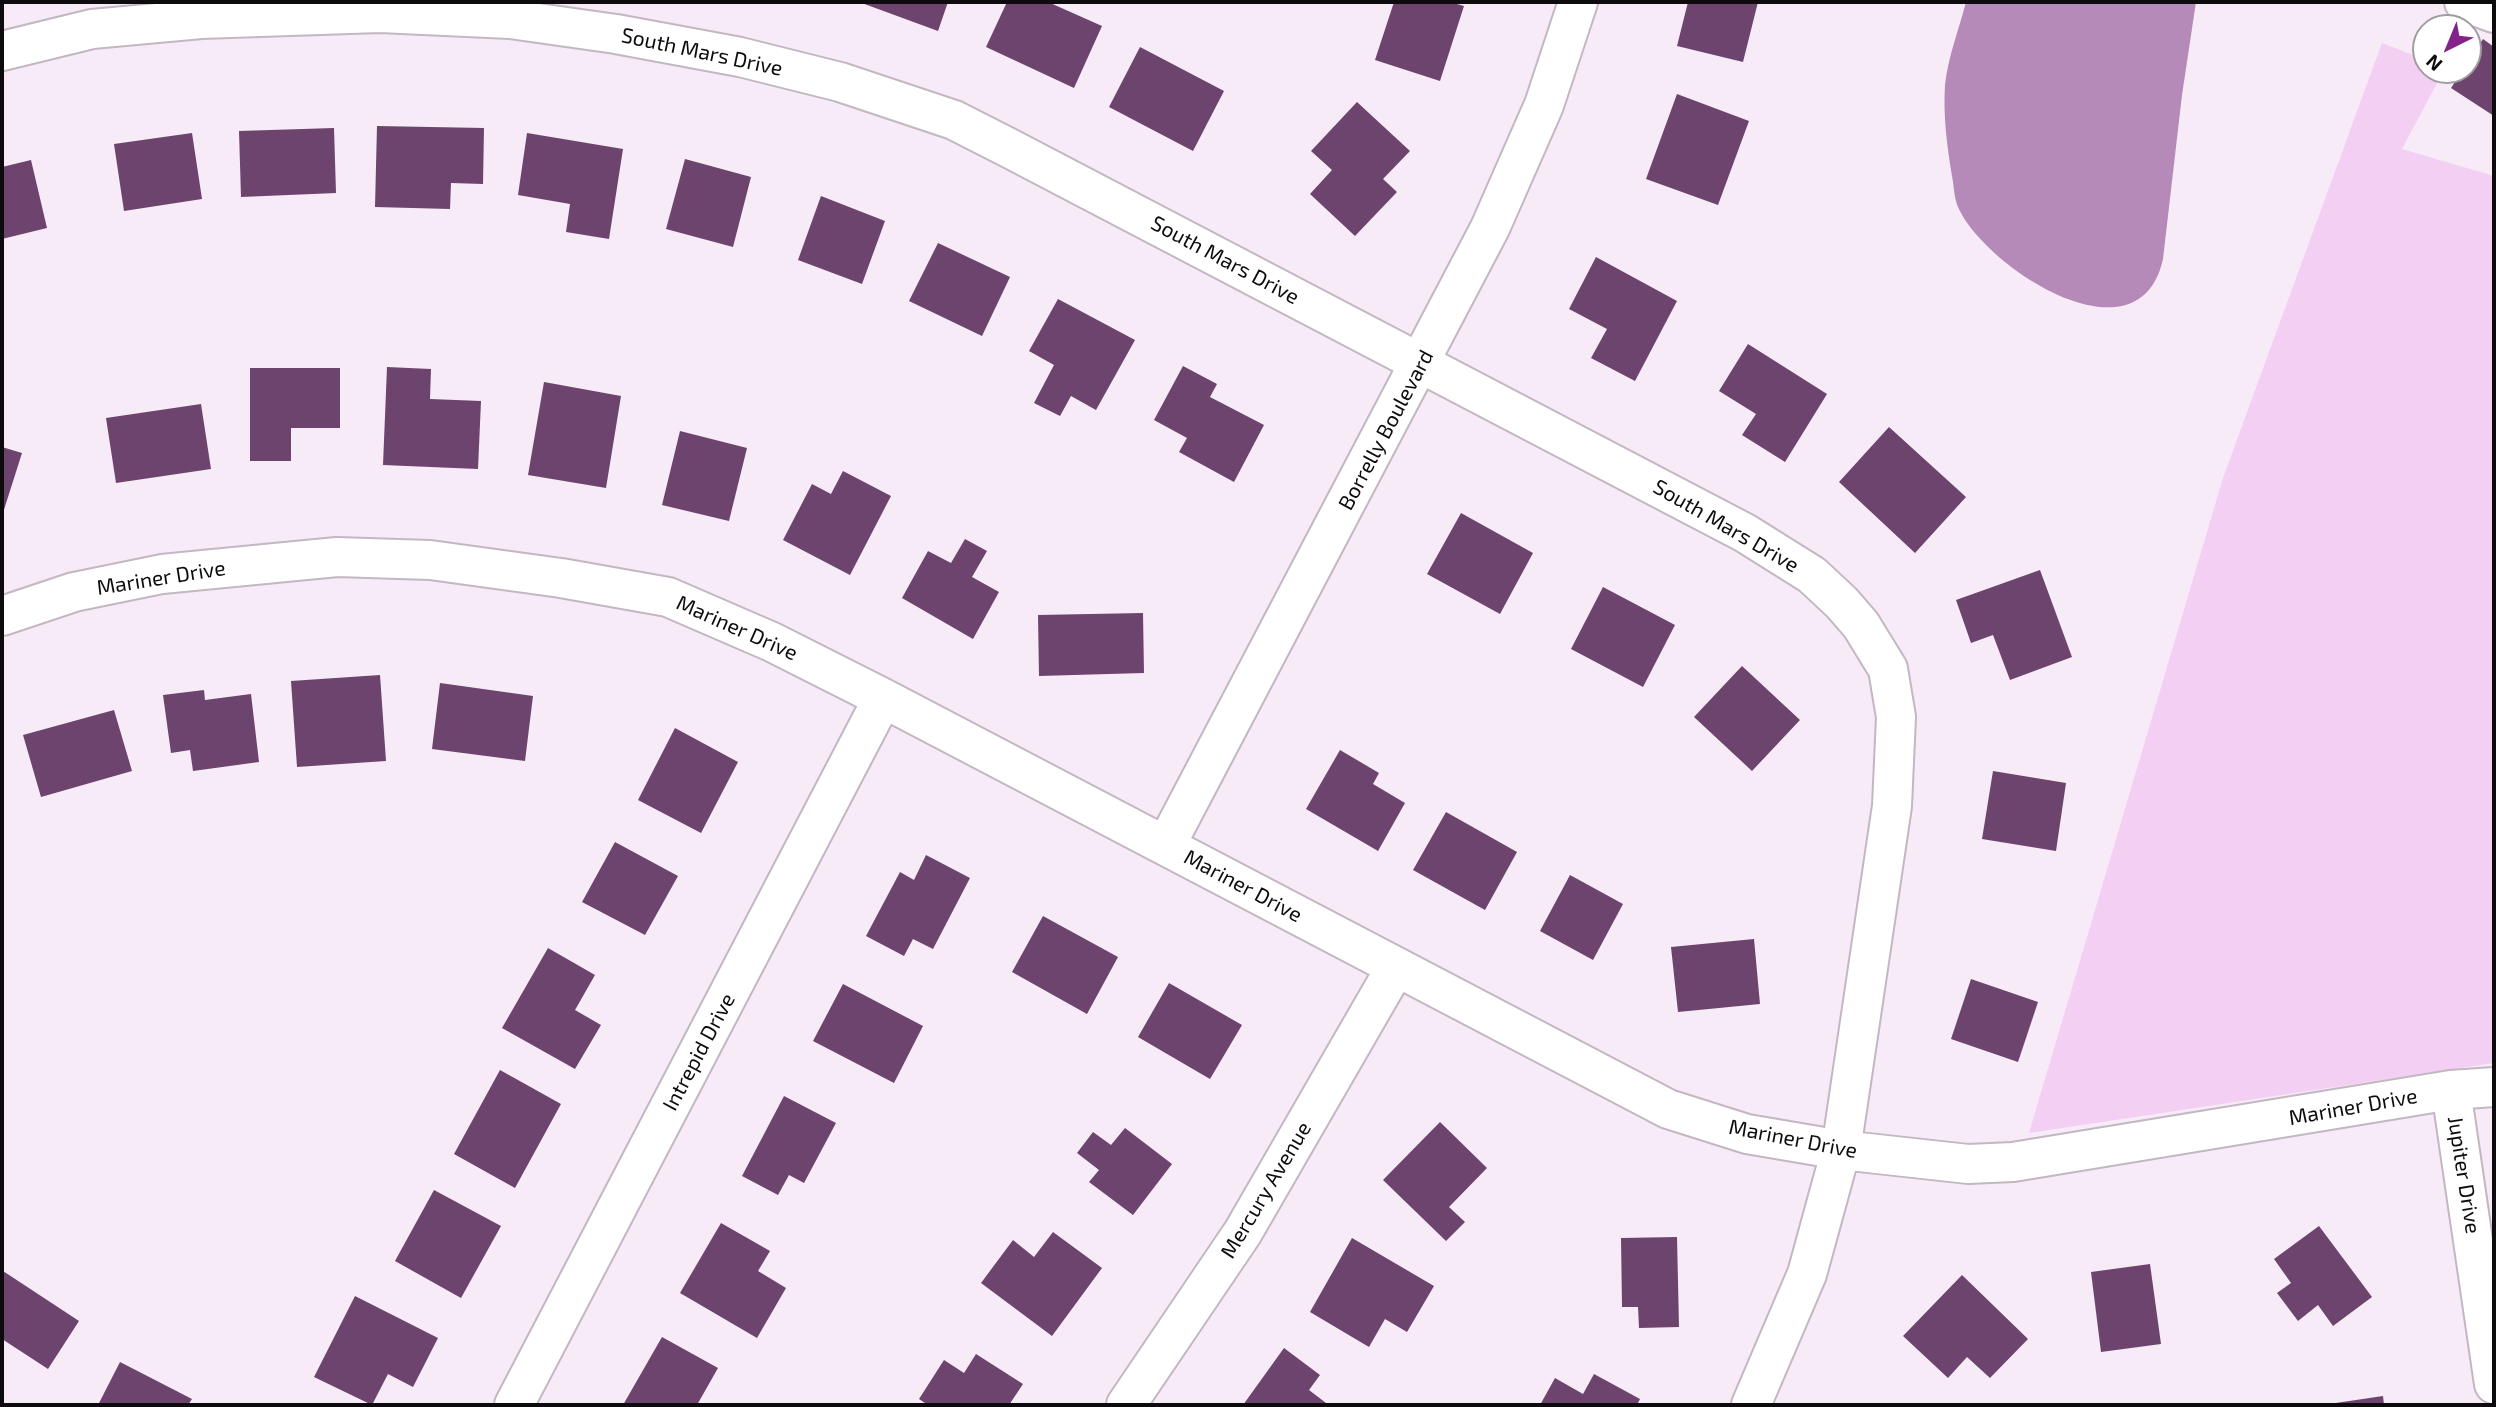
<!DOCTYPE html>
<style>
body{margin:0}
#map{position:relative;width:2496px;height:1407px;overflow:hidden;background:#f7ebf7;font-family:"Exo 2",sans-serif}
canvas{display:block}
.frame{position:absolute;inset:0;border:4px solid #0e0b0e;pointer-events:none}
.north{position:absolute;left:2412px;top:14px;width:70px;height:70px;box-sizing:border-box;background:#fff;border:2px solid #9f9d9f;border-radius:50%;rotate:223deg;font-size:19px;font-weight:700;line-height:28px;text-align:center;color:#0e0b0e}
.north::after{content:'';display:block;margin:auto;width:24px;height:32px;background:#85218a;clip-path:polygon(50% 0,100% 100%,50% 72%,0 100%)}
</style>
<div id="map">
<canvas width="2496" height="1407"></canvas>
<div class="frame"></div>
<div class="north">N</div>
</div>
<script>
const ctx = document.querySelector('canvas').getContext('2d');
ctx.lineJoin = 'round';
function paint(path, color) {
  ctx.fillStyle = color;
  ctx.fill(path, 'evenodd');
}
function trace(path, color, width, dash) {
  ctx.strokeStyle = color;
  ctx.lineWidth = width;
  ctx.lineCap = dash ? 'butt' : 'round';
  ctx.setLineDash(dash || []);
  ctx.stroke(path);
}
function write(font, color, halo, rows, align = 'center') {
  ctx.font = font + ' "Exo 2",sans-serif';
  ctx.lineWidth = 7;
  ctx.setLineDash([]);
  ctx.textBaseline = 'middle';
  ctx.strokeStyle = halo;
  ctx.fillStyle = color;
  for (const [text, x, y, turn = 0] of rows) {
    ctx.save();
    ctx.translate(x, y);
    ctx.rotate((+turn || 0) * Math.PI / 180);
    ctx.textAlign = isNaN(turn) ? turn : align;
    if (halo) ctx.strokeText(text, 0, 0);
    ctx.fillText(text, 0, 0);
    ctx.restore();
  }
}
const green = new Path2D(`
 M2382,43L2426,60V70H2444L2402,149L2494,176V1063L2029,1133L2223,478Z`);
const water = new Path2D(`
 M1966,2H2196L2182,95L2163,259C2139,368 1984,267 1958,207C1954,198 1954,186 1952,176C1947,146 1943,115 1945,85C1948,57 1959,29 1966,2Z`);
const building = new Path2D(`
 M859,2H948L938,31Z
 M1007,2H1048L1102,26L1074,88L986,47Z
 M1394,2H1450L1464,6L1440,81L1375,60Z
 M1688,2H1758L1743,62L1677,46Z
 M2483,39L2494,47V116L2451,88L2463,70H2468V62Z
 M1140,47L1224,91L1193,151L1109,107Z
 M1677,94L1749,121L1718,205L1646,179Z
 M1357,102L1410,151L1383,179L1397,192L1355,236L1310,194L1332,170L1311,151Z
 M377,126L484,128L483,184L451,183L450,209L375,207Z
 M334,128L336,193L241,197L239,131Z
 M192,133L202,199L124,211L114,144Z
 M527,133L623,149L609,239L566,232L570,204L518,195Z
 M685,159L751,177L733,247L666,229Z
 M31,160L47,228L2,239V167Z
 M821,196L885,221L862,284L798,260Z
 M938,243L1010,277L982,336L909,301Z
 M1596,257L1677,301L1635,381L1591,358L1607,329L1569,309Z
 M1058,299L1135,340L1096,410L1071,396L1060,416L1034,403L1054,365L1029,351Z
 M1748,344L1827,394L1785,462L1742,435L1756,414L1719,391Z
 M1183,366L1217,384L1210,397L1264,425L1234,482L1179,452L1187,438L1154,420Z
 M387,367L431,369L430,399L481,401L478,469L383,465Z
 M250,368H340V428H291V461H250Z
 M544,382L621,396L606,488L528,475Z
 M201,404L211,469L116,483L106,418Z
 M1889,427L1966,497L1915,553L1839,482Z
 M680,431L747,448L729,521L662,505Z
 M2,447L22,453L2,516Z
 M843,471L891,496L850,575L783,540L812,484L831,494Z
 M1461,513L1533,553L1500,614L1427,574Z
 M965,539L987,551L972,577L999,592L973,639L902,598L928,551L951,563Z
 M2040,570L2072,657L2010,680L1993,635L1971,643L1956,600Z
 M1603,587L1675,625L1643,687L1571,649Z
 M1143,613L1144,673L1039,676L1038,615Z
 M1742,666L1800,720L1752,771L1694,717Z
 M380,675L386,761L297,767L291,681Z
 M440,683L533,696L525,761L432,749Z
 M204,690L205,700L251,694L259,762L193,771L190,750L171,753L163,695Z
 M114,710L132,771L41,797L23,735Z
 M675,728L738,762L701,833L638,800Z
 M1340,750L1379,773L1373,784L1405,803L1378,851L1306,809Z
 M1993,771L2066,783L2056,851L1982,839Z
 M1446,812L1517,852L1485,910L1413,870Z
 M615,842L678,876L645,935L582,902Z
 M926,855L970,878L933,949L913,939L904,956L866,936L900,872L914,880Z
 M1570,875L1623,904L1593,960L1540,931Z
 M1043,916L1118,957L1087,1014L1012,972Z
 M1754,939L1760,1004L1678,1012L1671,947Z
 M548,948L595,975L575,1010L601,1025L575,1069L502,1028Z
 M1971,979L2038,1002L2018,1062L1951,1039Z
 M1169,983L1242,1025L1210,1079L1138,1037Z
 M843,984L923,1026L894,1083L813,1041Z
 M500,1070L561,1104L515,1188L454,1154Z
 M784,1096L836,1123L804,1183L789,1175L778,1195L742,1176Z
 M1440,1122L1487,1168L1449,1207L1465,1222L1446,1241L1383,1180Z
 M1125,1128L1172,1164L1133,1215L1089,1182L1099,1170L1077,1153L1093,1132L1111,1145Z
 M434,1190L501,1226L461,1298L395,1261Z
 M721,1223L770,1251L758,1271L786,1288L757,1338L680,1293Z
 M2319,1226L2372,1297L2333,1326L2318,1305L2298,1321L2277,1293L2291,1283L2274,1259Z
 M1053,1232L1102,1268L1052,1336L981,1283L1013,1240L1034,1257Z
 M1677,1237L1679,1327L1639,1328L1638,1307H1622L1621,1238Z
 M1352,1238L1434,1286L1407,1332L1385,1319L1369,1347L1310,1312Z
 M2150,1264L2161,1344L2101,1352L2091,1272Z
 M3,1271L79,1321L48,1369L2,1339Z
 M1962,1275L2028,1339L1990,1378L1967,1357L1948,1378L1903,1336Z
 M355,1296L438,1338L413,1387L388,1374L372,1405L314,1377Z
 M662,1337L718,1368L697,1405H623Z
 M1284,1348L1320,1375L1309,1390L1326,1403L1324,1405H1243Z
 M976,1354L1023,1384L1009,1405H928L919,1399L944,1360L964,1373Z
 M120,1362L192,1399L188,1405H98Z
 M1594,1374L1640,1399L1637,1405H1540L1555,1378L1583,1394Z
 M2383,1396L2384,1405H2329V1404Z`);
const minor = new Path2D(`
 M2464,2L2494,13
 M2,51L92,29L201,19L380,13L510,19L616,34L740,57L840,82L954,120L1009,148L1745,533L1812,575L1842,603L1861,625L1888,669L1896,717L1892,806L1841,1150L1807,1274L1751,1405
 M2,616L74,592L162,574L337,557L430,560L561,578L668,597L772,642L883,698L1668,1109L1747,1134L1841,1150L1968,1164L2013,1162L2451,1090L2494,1087
 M1166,845L1490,228L1544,105L1578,2
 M2451,1090L2494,1384
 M514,1405L883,698
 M1126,1405L1243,1232L1396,967`);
const streetNames = [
 ["South Mars Drive",702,52,12],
 ["South Mars Drive",1225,260,28],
 ["Borrelly Boulevard",1386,430,-62],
 ["South Mars Drive",1726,526,30],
 ["Mariner Drive",161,578,-9],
 ["Mariner Drive",737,628,24],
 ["Mariner Drive",1243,886,28],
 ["Intrepid Drive",699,1052,-62],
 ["Mariner Drive",2353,1107,-10],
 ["Mariner Drive",1793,1139,11],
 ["Jupiter Drive",2464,1175,81],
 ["Mercury Avenue",1266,1190,-59]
];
paint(green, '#f3cff3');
paint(water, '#b68ab8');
paint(building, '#6c446d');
trace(minor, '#c2b7c2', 42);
trace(minor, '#fff', 38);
write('21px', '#0e0b0e', '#fff', streetNames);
</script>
